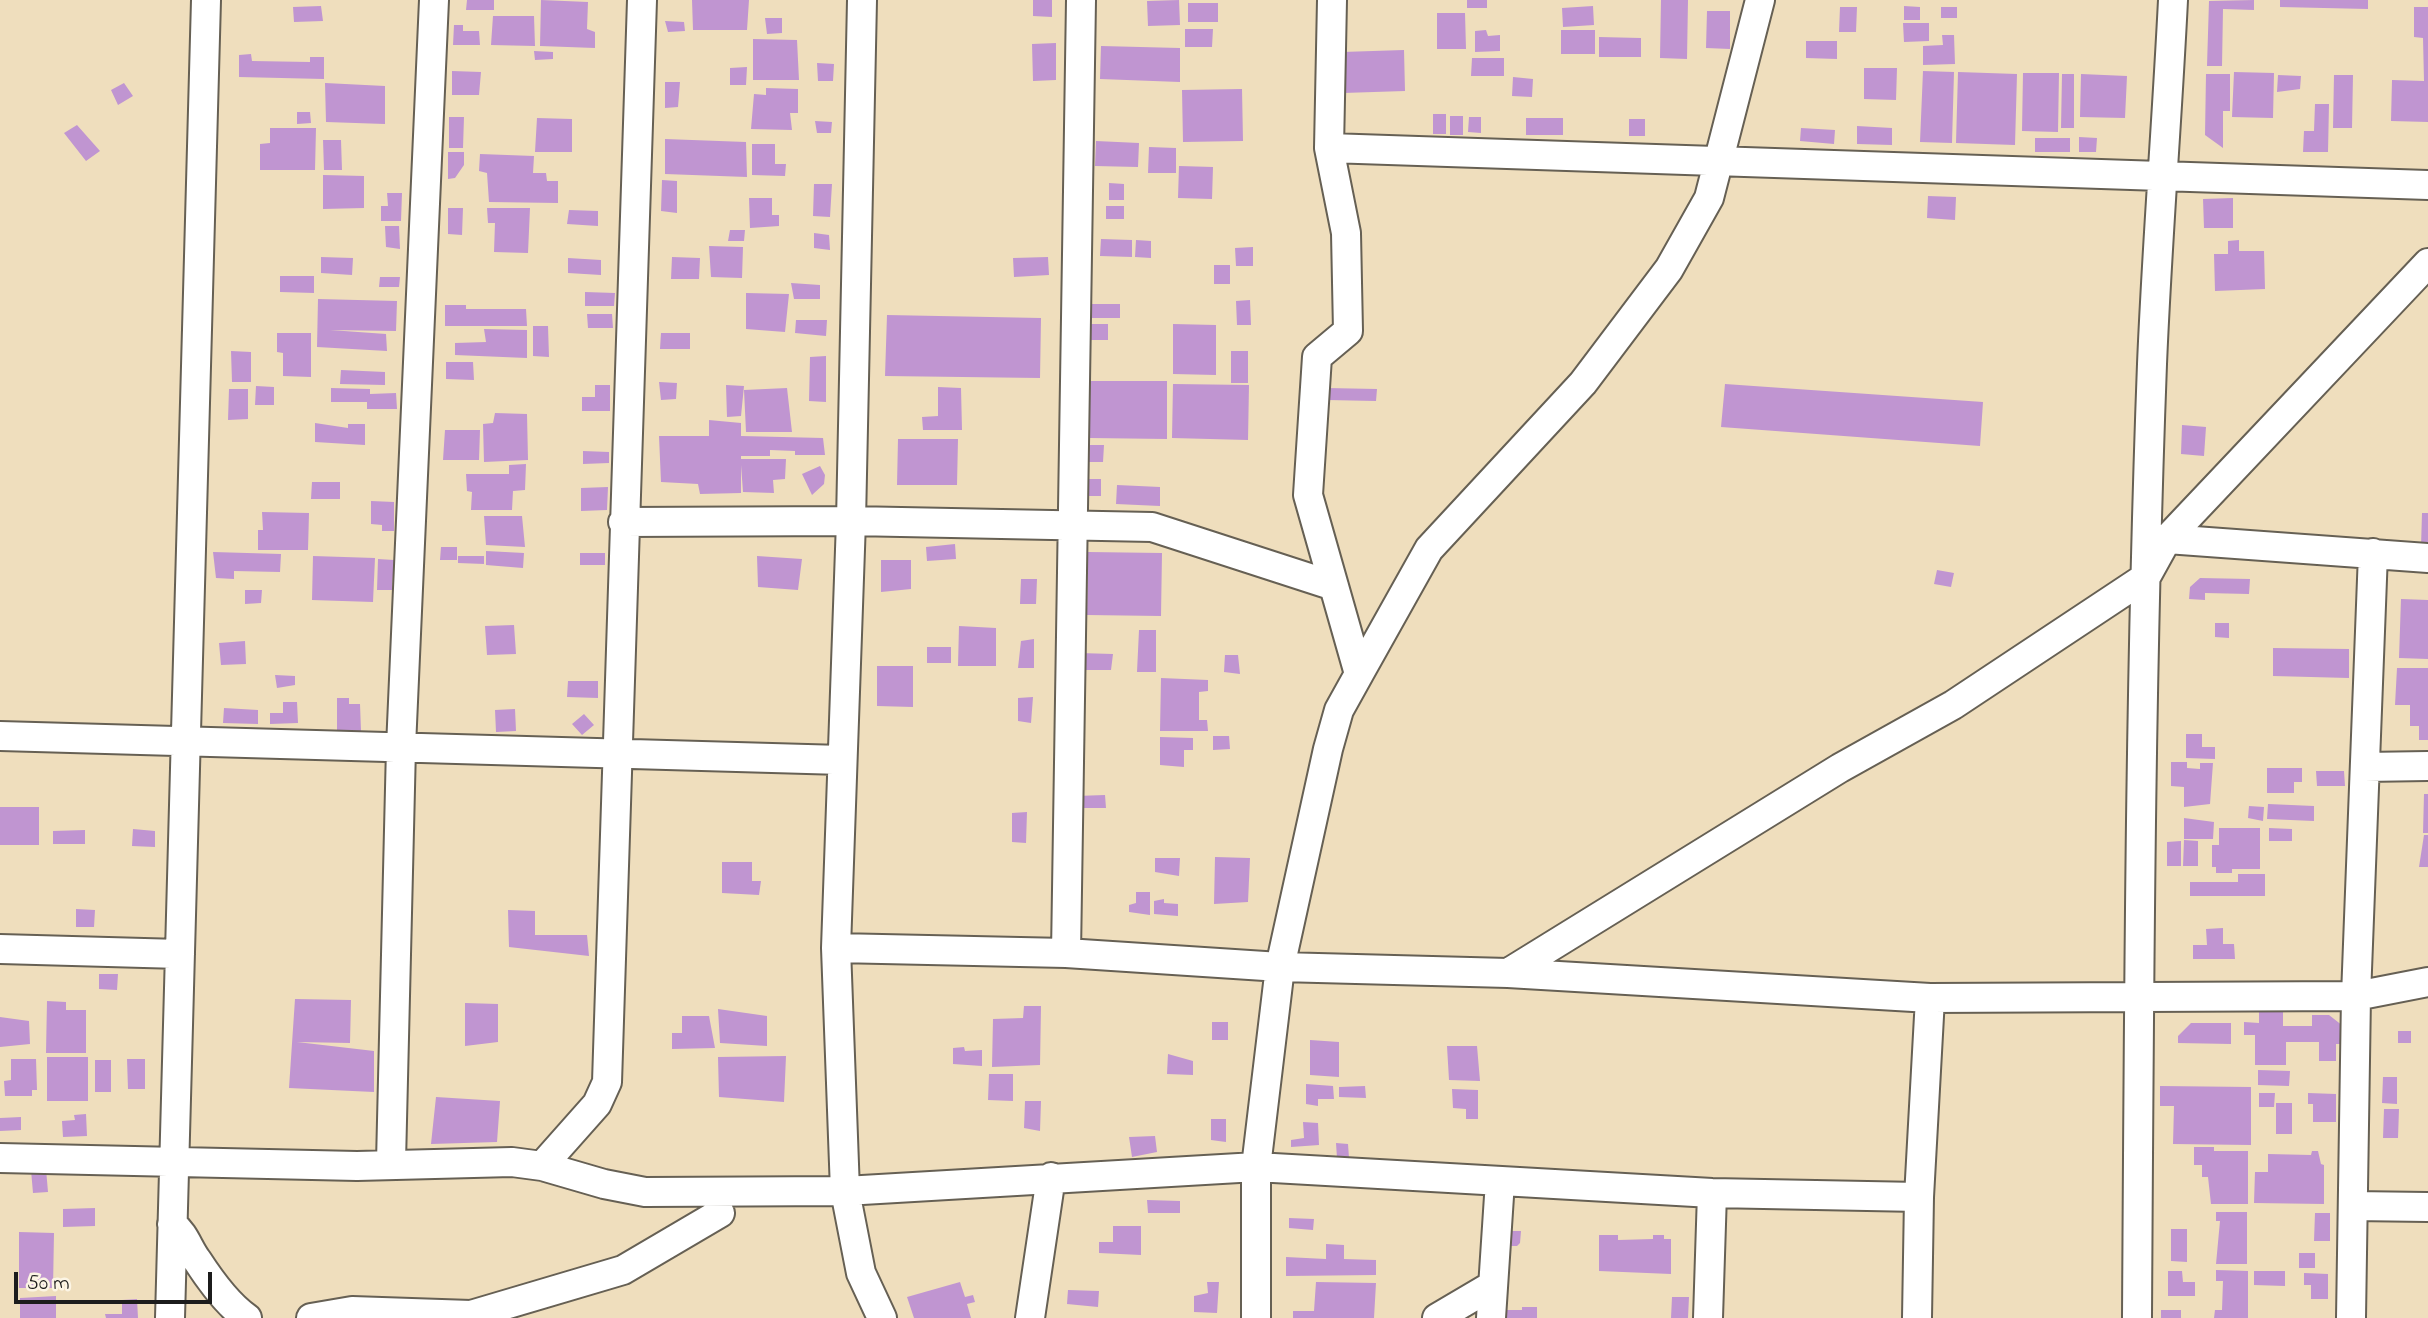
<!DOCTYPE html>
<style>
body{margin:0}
#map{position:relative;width:2428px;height:1318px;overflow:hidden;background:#efdebd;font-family:"Indie Flower",sans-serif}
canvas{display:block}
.scale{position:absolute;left:14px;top:1272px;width:198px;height:32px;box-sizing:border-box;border:4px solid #1c1c1c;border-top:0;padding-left:9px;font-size:21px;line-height:24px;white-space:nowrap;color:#1c1c1c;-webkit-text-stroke:5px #fcf5e5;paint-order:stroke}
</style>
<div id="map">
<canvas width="2428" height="1318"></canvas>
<div class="scale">50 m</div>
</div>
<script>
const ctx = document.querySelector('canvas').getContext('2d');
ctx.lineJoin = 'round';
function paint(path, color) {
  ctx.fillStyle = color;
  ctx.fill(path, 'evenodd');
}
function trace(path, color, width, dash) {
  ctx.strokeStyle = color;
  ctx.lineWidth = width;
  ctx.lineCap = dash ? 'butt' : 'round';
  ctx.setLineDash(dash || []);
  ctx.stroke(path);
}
const building = new Path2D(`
 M467,0H494V10H466Z
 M541,0L588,2L587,29L595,32V48L540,46Z
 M692,0H749L747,30H693Z
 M1033,0H1052V17L1033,16Z
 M1179,0L1180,25L1148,26L1147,1Z
 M1467,0H1487V8H1467Z
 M1661,0H1688L1687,59L1660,58Z
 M2254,0V10L2223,9L2222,66H2207L2209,1Z
 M2280,0H2368V9L2280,7Z
 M1188,3H1218V22H1188Z
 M321,6L323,21L294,22L293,7Z
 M1593,6L1594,25L1563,27L1562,8Z
 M1904,6L1920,7V20H1904Z
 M1840,7H1857L1856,32H1839Z
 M1941,7H1957V18H1941Z
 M2414,7H2428V122L2391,121L2392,80L2424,81L2423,38L2414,37Z
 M1707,11H1730V49L1706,48Z
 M1437,13H1465L1466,49H1437Z
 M493,16H534L535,46L491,45Z
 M765,18H782V33L767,34Z
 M665,21L684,22L685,31L668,32Z
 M1903,23H1929V41L1904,42Z
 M454,25H463V31H479L480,45H453Z
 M1185,29H1213L1212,47H1185Z
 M1486,30L1488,36L1500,35V51L1475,52V31Z
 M1561,30H1595V54H1561Z
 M1942,35H1954L1955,64L1923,65V46L1943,45Z
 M1599,37L1641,38V57H1599Z
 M753,39L797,40L799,80H753Z
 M1806,41H1837V59L1806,58Z
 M1056,43V80L1033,81L1032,44Z
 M1101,46L1180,48V82L1100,79Z
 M1404,50L1405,91L1343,93L1342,52Z
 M534,51L553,52V59L535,60Z
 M251,54L252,61L310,62V57H324V79L239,77V55Z
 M1472,58H1504V76H1471Z
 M817,63L834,64L833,81H818Z
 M747,67L746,85H730V68Z
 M1864,68H1897L1896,100L1864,99Z
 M452,71L481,72L479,95H452Z
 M1923,71L1954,72L1952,143L1920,142Z
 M1958,72L2017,74L2015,145L1956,143Z
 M2234,72L2274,73L2273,118L2232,117Z
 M2023,73H2059L2058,132L2022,131Z
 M2062,74H2074V128H2061Z
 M2081,74L2127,76L2125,118L2080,117Z
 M2206,74H2230V111H2223V148L2205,135Z
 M2278,75L2301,76L2300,89L2277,92Z
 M2334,75H2353L2352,128H2333Z
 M1513,77L1533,79L1532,97L1512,96Z
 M665,82H680L678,107L665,108Z
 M124,83L133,96L118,105L111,90Z
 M325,83L385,86V124L326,122Z
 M766,88L798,89V113H790L792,130L751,129L754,94L766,95Z
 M1242,89L1243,141L1183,142L1182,90Z
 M2315,104H2329L2328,152H2303L2304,131H2314Z
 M297,112H310L311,123L297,124Z
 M1433,114H1446V134H1433Z
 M1450,116H1463V135H1450Z
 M449,117H464L463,148H449Z
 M1469,117H1481V133L1468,132Z
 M537,118L572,119V152H535Z
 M1526,118H1563V135H1526Z
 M1629,119H1645V136H1629Z
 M815,121L832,122L831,133H817Z
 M77,125L100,151L86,161L64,133Z
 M1857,126L1892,128V145L1857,144Z
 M270,128H316L315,170H260V144L270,143Z
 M1801,128L1835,130L1834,144L1800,141Z
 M2079,137L2097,138L2096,152H2079Z
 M2035,138H2070V152H2035Z
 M665,139L746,142L747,177L665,174Z
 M323,140H341L342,170H324Z
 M1096,141L1139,143L1138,167L1095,166Z
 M752,144H775V164H786L785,176L752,175Z
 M1149,147L1176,148V173H1148Z
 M448,152H464V165L455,178L448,179Z
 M480,154L534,156L533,173H546L547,181H558V203L489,202L487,173L479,171Z
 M1179,166L1213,167L1212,199L1178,198Z
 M323,175L364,176V208L323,209Z
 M662,180L677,181V213L661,211Z
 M1109,183L1124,184V200H1109Z
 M814,184H832L830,217L813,216Z
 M387,193H402L401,221H381V206H388Z
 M1928,196L1956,197L1955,220L1927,218Z
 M749,198H772V215H779V226L750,228Z
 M2233,198V228H2204L2203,199Z
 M1106,206H1124V219H1106Z
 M448,208H463L462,235L448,234Z
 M487,208H530L528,253L494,252L495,223H488Z
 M569,210L598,211V226L567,224Z
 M385,226H399L400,249L386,247Z
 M730,230H745L744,241H728Z
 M814,233L829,235L830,250L814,248Z
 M1101,239L1132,240V257L1100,256Z
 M1136,240L1151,241V258L1135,257Z
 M2239,240V251H2264L2265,289L2215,291L2214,254H2228V241Z
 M709,246L743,247L742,278L711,277Z
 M1253,247V266H1236L1235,248Z
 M321,257L353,258L352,275L321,273Z
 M672,257L700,258L699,279H671Z
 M1048,257L1049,275L1014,277L1013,258Z
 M568,258L601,260V275L568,273Z
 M1214,265H1230V284H1214Z
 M280,276H314V293L280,292Z
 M380,277H400L399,287H379Z
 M791,283L820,285V299H794Z
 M585,292L615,293L614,306H585Z
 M746,293L789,294L785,332L746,329Z
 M318,299L397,301L396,331L330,330L386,334L387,351L317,347Z
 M1250,300L1251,325H1237L1236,301Z
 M1091,304H1120V318H1091Z
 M445,305H466V309H526L527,326H445Z
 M587,314H612L613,328H588Z
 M887,315L1041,318L1040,378L885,376Z
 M796,320H827L826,336L795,333Z
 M1090,324H1108V340H1090Z
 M1173,324L1216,325V375L1173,374Z
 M533,326H548L549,357L533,356Z
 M484,329L527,330V358L455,355V343L486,342Z
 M277,333H311V377L283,376V353L277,352Z
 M661,333H690V349H660Z
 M231,351L251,352V382H232Z
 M1231,351H1248V383H1231Z
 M826,356V402L809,401L810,357Z
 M446,362H473L474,380L446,379Z
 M341,370L385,372V385L340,384Z
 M1090,381H1167V439L1090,438Z
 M659,382L677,383L676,399L661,400Z
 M1173,384L1249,385L1248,440L1172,438Z
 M1725,384L1983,402L1980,446L1721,427Z
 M595,385H610V411H582V397H595Z
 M726,385L744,386L741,416L727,417Z
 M256,386L274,387V405H255Z
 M938,387L961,388L962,430H923L922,417L938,416Z
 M331,388L370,389V394L396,393L397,409H367V402H331Z
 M787,388L792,432H746L744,390Z
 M1327,388L1377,389L1376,401L1327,400Z
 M229,389H248V419L228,420Z
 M495,413L527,414L528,460L484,462L483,424L493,423Z
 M709,420L741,423V436L823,438L825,455H795V451L770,450V456H741V459H786L785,479L773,480L774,493L743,492L741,465V493L700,494L698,484L661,482L659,436H709Z
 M315,423L348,428V424H365V445L315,442Z
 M2182,425L2206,427L2204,456L2181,454Z
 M445,430H480L479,460H443Z
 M898,439H958L957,485H897Z
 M1087,445H1104L1103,462H1086Z
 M583,451L609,452V463L583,464Z
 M526,464L525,490L513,491L512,510H471L472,492L467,491L466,474H509V465Z
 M820,466L825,475L824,484L812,495L802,474Z
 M1086,479H1101V496H1086Z
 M312,482H340V499H311Z
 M1117,485L1160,487V506L1116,504Z
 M608,487L607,510L581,511V488Z
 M371,501L394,502V531H382V525L371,524Z
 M262,512L309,513L308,550H258V530H263Z
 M2422,513H2428V547H2421Z
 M484,516H522L525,547L486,545Z
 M955,544L956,559L927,561L926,547Z
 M441,547H457V560H440Z
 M486,551L524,553L523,568L486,565Z
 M213,552L281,554L280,572L234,571V579L216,578Z
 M1088,552L1162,553L1161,616L1087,615Z
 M580,553H605V565H580Z
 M313,556L375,558L373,602L312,600Z
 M458,556H484V564L458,563Z
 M757,556L802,559L798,590L758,587Z
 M378,559L394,560L392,590H377Z
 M881,560H911V589L881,592Z
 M1937,570L1954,573L1951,587L1934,584Z
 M2200,578L2250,579L2249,594L2205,593V600L2189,599L2190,587Z
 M1021,579H1037L1036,604H1020Z
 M245,590H262L261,603L245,604Z
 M2401,599L2428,600V659L2399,658Z
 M2215,623H2229V638L2215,637Z
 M514,625L516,654L487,655L485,626Z
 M959,626L996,628V666H958Z
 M1139,630H1156V672H1137Z
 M1034,639V668H1018L1021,641Z
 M245,641L246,664L221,665L219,643Z
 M927,647H951V663H927Z
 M2273,648L2349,649V678L2273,676Z
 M1079,653L1113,654L1111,670H1079Z
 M1225,655H1238L1240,674L1224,672Z
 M877,666H913V707L877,706Z
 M2397,668H2428V740H2419V726H2410V705H2395Z
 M275,675L295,676V685L277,688Z
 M1161,678L1208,680V691L1199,692V720H1207L1208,731H1160Z
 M568,681H598V698L567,697Z
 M1033,697L1031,723L1018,721V698Z
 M337,698H349V704H360L361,731H337Z
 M283,702H297L298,723L270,724V713H283Z
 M224,708L258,710V724L223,723Z
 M515,709L516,731L496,732L495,710Z
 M584,714L594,725L582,735L572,724Z
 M2186,734H2202V747H2215V759L2186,758Z
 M1213,736H1229L1230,749L1213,750Z
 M1160,737L1193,738V750H1184V767L1160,765Z
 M2171,762H2187V768L2200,769V763H2213L2210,804L2184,807V787L2171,786Z
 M2267,768H2302V782H2294V793H2267Z
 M2316,771H2344L2345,786H2317Z
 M2424,794H2428V833H2423Z
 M1105,795L1106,808H1076V796Z
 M2268,804L2314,806V821L2267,819Z
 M2249,806L2264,807L2263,821L2248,818Z
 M0,807H39V845H0Z
 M1027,812L1026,843L1012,842V813Z
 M2184,818L2214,822L2213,839H2184Z
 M2219,828H2260V869H2232V873H2216V867H2212V845H2219Z
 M2269,828L2292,829V841H2269Z
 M133,829L155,831V847L132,846Z
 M85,830V844H53V831Z
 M2424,835H2428V867H2419Z
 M2184,840L2198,841V866H2183Z
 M2181,841V866H2167V842Z
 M1215,857L1250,858L1248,902L1214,904Z
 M1155,858H1180L1179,876L1155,872Z
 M722,862H752V881H761L759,895L722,893Z
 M2238,874H2265V896H2190V882H2238Z
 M1136,892H1150V915L1129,912V905L1136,903Z
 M1164,899V903L1178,904V916L1154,914V901Z
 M76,909L95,910L94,927H76Z
 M508,910L535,911V935H587L589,956L509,947Z
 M2223,928V944H2234L2235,959H2193V945H2207L2206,929Z
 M99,974H118L117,990L99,989Z
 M295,999L351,1000L350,1043L297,1042L374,1051V1092L289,1088Z
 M47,1001L66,1002V1010H86V1053H46Z
 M465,1003L498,1004V1042L465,1046Z
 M1024,1006H1041L1040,1065L992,1067L993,1019L1023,1018Z
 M718,1009L767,1016V1046L720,1043Z
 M2259,1012H2283V1026H2312V1015H2329L2343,1026L2349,1044H2336V1061H2319V1042H2286V1065H2255V1035H2244V1022L2259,1023Z
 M682,1016H709L715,1048L672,1049V1033H682Z
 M0,1017L29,1021L30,1044L0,1047Z
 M1212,1022H1228V1040H1212Z
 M2191,1023H2231V1044L2178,1043V1036Z
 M2398,1031H2411V1043H2398Z
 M1310,1040L1339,1042V1077L1310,1075Z
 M1447,1046H1477L1480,1081L1449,1080Z
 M964,1047L965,1051L982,1050V1066L953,1064V1048Z
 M1168,1054L1193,1061V1075L1167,1074Z
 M786,1056L784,1102L719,1097L718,1057Z
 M47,1057H88V1101H47Z
 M11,1059H36L37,1090H32V1096H5L4,1081L11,1080Z
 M127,1059H145V1089H128Z
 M95,1060H111V1092H95Z
 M2258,1070L2290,1071L2289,1086L2258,1085Z
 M989,1074H1013V1101L988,1100Z
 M2383,1077H2397V1104L2382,1103Z
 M1306,1084L1333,1086L1334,1099H1318V1106L1306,1104Z
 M1365,1086L1366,1098L1339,1097V1087Z
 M2160,1086L2251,1087V1145L2173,1144L2174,1106H2160Z
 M1452,1089L1478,1090V1119H1466V1109L1453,1108Z
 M2259,1093H2275L2274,1107H2259Z
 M2308,1093L2336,1094V1122H2313V1104H2308Z
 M436,1097L500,1101L497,1142L431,1144Z
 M1025,1101H1041L1040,1131L1024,1128Z
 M2276,1103H2292V1134H2276Z
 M2384,1109H2399L2398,1138H2383Z
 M86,1114L87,1136L63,1137L62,1121L75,1120L74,1115Z
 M21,1117V1130L0,1131V1118Z
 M1211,1119H1226V1142L1211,1140Z
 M1303,1122L1318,1123L1319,1145L1291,1147V1140L1304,1138Z
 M1155,1136L1157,1152L1132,1157L1129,1137Z
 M1336,1143L1348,1144L1349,1158H1337Z
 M2194,1147H2214V1151H2248V1204H2211L2208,1177H2202V1165H2194Z
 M2312,1151H2318L2321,1164L2324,1165V1204L2254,1203L2255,1172H2268V1154L2311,1155Z
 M46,1169L48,1192L33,1193L31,1170Z
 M1147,1200L1180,1201V1213H1148Z
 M95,1208V1226L63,1227V1209Z
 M2216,1212H2247V1264H2216L2220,1221H2216Z
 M2315,1213H2330V1241H2314Z
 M1289,1218L1314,1219L1313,1230L1289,1228Z
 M1113,1226H1141V1255L1099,1253V1242H1113Z
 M2171,1229H2187V1262L2171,1261Z
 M1506,1231H1521L1520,1243L1517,1246H1506Z
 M19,1232L54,1233L53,1288H19Z
 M1599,1235H1618V1240L1653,1239V1235H1664V1239H1671V1274L1599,1271Z
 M1326,1244L1344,1245V1259L1376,1260V1275L1286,1276V1257L1326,1259Z
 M2299,1253H2315V1268H2299Z
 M2216,1270L2248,1271V1318H2214L2215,1310H2222L2223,1281H2216Z
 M2168,1271H2182L2183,1282H2195V1296H2168Z
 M2254,1271H2285V1286L2254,1285Z
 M2304,1273L2328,1274V1299H2311V1285H2304Z
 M960,1282L965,1297L973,1295L975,1302L967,1304L971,1318H914L907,1297Z
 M1207,1282H1219L1217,1313L1194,1312V1296L1208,1293Z
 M1316,1282L1376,1283L1374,1318H1293V1311H1314Z
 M1068,1290L1099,1291L1098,1307L1067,1304Z
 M56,1296V1318H20V1298Z
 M1672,1297H1689L1688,1318H1671Z
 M137,1299L138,1318H106L105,1314H122V1300Z
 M1522,1307H1537V1318H1505V1310H1522Z
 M2161,1310H2181V1318H2161Z`);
const street = new Path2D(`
 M862,0L851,521L836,948L845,1191L861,1273L882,1318
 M1329,148L2428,185
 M623,522L851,521L1152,527L1334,586
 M2167,539L2428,558
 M1359,674L1429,549L1583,383L1669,269L1709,198L1760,0
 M0,736L842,760
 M2365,767L2428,766
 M836,948L1066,953L1280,967L1508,973L1930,998L2356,996L2428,982
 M0,949L180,954
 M1066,953L1081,0
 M1508,973L1840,768L1953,705L2146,577L2167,539L2428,263
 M0,1158L357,1166L512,1162L542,1166L604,1184L645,1192L845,1191L1256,1167L1712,1193L1919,1197
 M391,1162L401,747L434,0
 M542,1166L597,1104L607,1082L642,0
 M2353,1206L2428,1207
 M172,1224C185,1234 188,1248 197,1260C210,1280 228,1305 247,1318
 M170,1318L206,0
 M311,1318L352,1311L471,1315L623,1270L720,1213
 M1030,1318L1051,1177
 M1256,1318V1167L1280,967L1328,749L1339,710L1359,674L1308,495L1317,357L1348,331L1346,233L1329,148L1332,0
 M1437,1318L1493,1285
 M1491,1318L1500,1181
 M1708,1318L1712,1193
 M1917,1318L1919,1197L1930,998
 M2137,1318C2139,1000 2140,682 2152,364C2157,243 2167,121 2173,0
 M2351,1318L2356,996L2373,553`);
paint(building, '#c095d1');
trace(street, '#666054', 32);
trace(street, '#fff', 28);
</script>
